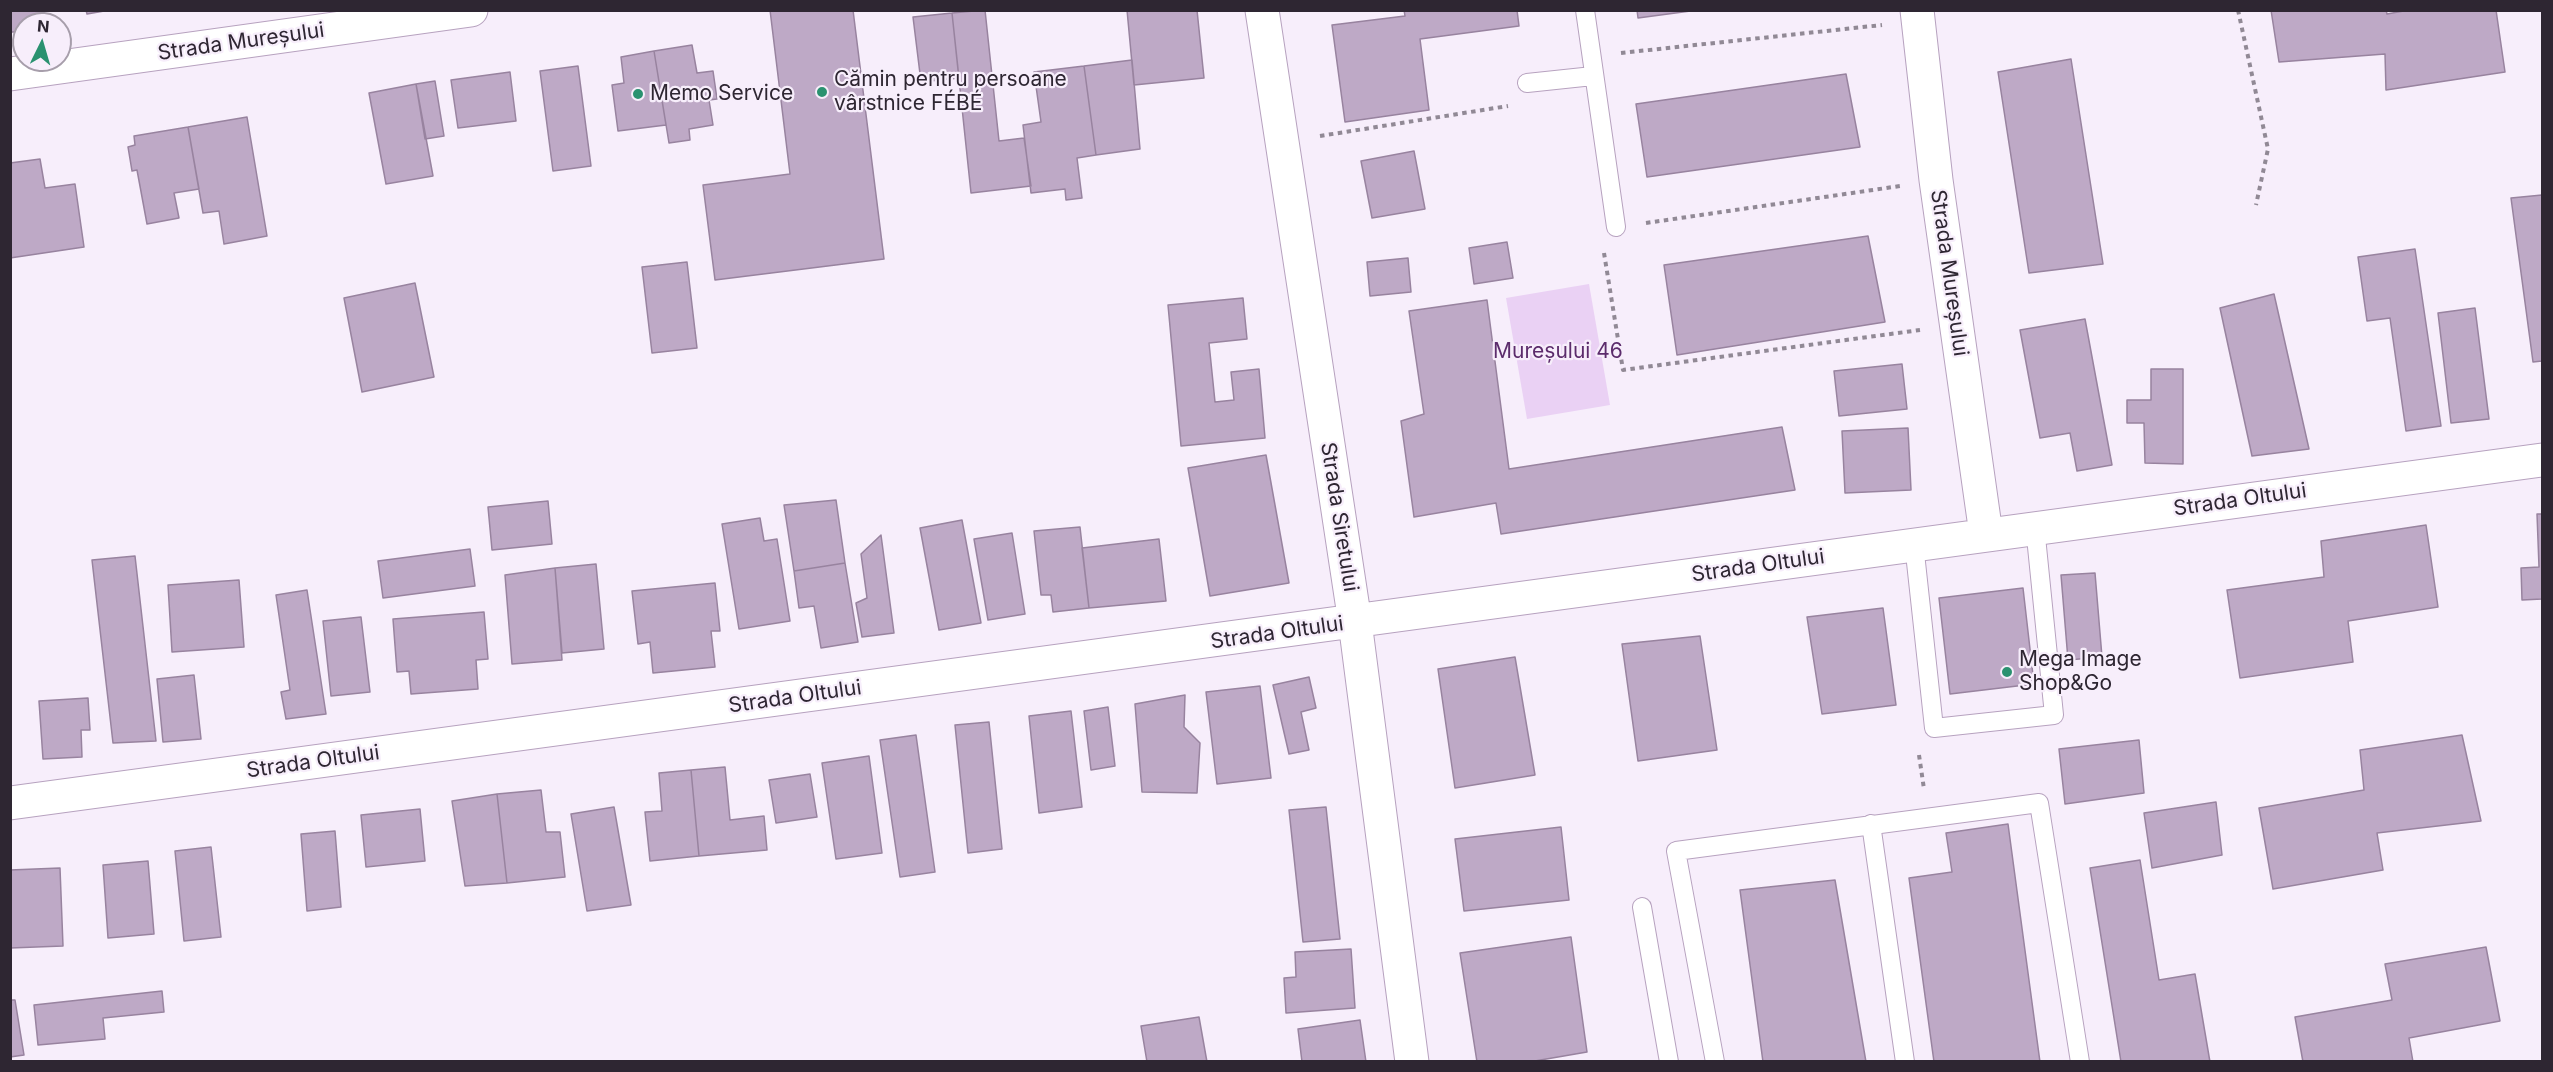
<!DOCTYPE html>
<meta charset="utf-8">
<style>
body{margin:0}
#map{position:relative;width:2553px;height:1072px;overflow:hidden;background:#f7eefb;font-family:Inter,sans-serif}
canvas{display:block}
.frame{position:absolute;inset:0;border:12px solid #2e2632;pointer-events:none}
.north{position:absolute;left:12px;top:12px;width:60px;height:60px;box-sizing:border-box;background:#f7eefb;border:2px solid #a79eab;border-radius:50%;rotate:5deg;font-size:16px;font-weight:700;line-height:24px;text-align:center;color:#2e2632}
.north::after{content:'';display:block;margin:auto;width:21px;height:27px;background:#2a9270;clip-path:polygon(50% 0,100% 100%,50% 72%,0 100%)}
</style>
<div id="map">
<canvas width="2553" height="1072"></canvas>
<div class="frame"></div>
<div class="north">N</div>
</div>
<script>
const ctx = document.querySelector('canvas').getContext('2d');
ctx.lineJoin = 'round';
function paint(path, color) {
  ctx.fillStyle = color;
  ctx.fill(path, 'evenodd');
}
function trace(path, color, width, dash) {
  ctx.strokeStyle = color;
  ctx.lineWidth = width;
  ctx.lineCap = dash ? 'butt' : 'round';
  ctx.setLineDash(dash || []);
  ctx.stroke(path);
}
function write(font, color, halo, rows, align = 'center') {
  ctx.font = font + ' Inter,sans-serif';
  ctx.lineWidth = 4.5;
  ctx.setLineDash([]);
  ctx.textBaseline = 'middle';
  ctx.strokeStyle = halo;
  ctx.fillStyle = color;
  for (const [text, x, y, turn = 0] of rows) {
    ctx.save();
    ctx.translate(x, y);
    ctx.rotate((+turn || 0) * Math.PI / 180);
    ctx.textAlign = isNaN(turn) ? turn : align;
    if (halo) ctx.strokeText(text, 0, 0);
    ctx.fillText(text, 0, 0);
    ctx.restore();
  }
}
const green = new Path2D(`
 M1589,284L1610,405L1527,419L1506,298Z`);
const building = new Path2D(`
 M10,10H42L43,24H24V32H10Z
 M86,10H110L87,14Z
 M770,10H853L884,259L715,280L703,185L790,174Z
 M985,10L999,141L1024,138L1031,186L971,193L952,13Z
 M1127,10H1197L1204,78L1134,85Z
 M1404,10H1517L1519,26L1420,39L1429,110L1345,122L1332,25L1405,16Z
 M1637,10H1698L1638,18Z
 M2271,10H2386L2387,14L2409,10H2496L2505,72L2386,90L2385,54L2279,62Z
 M952,13L959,78L921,82L913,17Z
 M692,45L697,73L713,71L717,99L709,100L713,125L689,129L690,140L669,143L654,51Z
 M654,51L666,125L618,131L612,85L624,83L621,57Z
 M2071,59L2103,264L2029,273L1998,72Z
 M1132,60L1140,149L1096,155L1084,66Z
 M578,66L591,166L553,171L540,71Z
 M1084,66L1096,155L1077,158L1082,198L1066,200L1065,189L1031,193L1023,125L1041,122L1034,72Z
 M510,72L516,121L458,128L451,80Z
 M1846,74L1860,147L1647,177L1636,104Z
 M435,81L444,136L425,139L416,84Z
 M416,84L433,176L386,184L369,93Z
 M247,117L267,236L224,244L219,211L203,213L188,127Z
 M188,127L199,189L174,193L179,218L147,224L137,170L132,171L128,147L135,145L134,136Z
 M1414,151L1425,209L1372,218L1361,161Z
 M40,159L45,188L75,184L84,247L10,258V163Z
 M2542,195V361L2533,362L2511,198Z
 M1868,236L1885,322L1677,355L1664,265Z
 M1507,242L1513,278L1474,284L1469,248Z
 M2415,249L2441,426L2406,431L2390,318L2367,321L2358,257Z
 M1408,258L1411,292L1370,296L1367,262Z
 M687,262L697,348L652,353L642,267Z
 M415,283L434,377L362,392L344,298Z
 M2274,294L2309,449L2252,456L2220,308Z
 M1243,298L1247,339L1209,343L1215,402L1234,400L1231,372L1259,369L1265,438L1181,446L1168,305Z
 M1487,300L1509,469L1782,427L1795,490L1501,534L1496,503L1414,517L1401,421L1424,414L1409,311Z
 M2475,308L2489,419L2451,423L2438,313Z
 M2085,319L2112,465L2077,471L2070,433L2040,438L2020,330Z
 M1902,364L1907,409L1839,416L1834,371Z
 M2151,369H2183V464L2145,463L2144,423H2127V400H2151Z
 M1908,428L1911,490L1845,493L1842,431Z
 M1266,455L1289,583L1210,596L1188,468Z
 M836,500L845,563L794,571L784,505Z
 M548,501L552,544L492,550L488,507Z
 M2537,514H2542V599L2522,600L2521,568L2539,567Z
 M760,518L764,541L777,539L790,621L739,629L722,524Z
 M962,520L981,623L939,630L920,528Z
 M2426,525L2438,607L2348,621L2353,662L2240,678L2227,590L2324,577L2321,541Z
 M1080,527L1089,608L1053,612L1051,595H1041L1034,531Z
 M1012,533L1025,614L988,620L974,539Z
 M881,535L894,633L862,637L856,603L867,598L861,554Z
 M1159,539L1166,601L1089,608L1082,548Z
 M470,549L475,586L383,598L378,561Z
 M135,556L156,741L113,743L92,560Z
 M845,563L858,642L821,648L814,606L799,608L794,571Z
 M596,564L604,649L562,653L555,568Z
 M555,568L562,660L512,664L505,575Z
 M2095,573L2102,657L2068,660L2061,575Z
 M239,580L244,647L172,652L168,585Z
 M715,583L720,631H711L715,667L653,673L650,642L638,644L632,591Z
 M2023,588L2034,684L1950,694L1939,598Z
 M307,590L326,714L286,719L281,692L290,690L276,595Z
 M1883,608L1896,705L1822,714L1807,617Z
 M484,612L488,659L476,660L478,689L411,694L409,671L397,672L393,619Z
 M361,617L370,692L331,696L323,621Z
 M1700,636L1717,750L1638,761L1622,644Z
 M1515,657L1535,775L1455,788L1438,669Z
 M194,675L201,739L163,742L157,679Z
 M1309,677L1316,708L1301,712L1309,750L1289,754L1273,685Z
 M1260,686L1271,778L1217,784L1206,692Z
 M1185,695L1184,727L1200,743L1197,793L1142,792L1135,704Z
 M88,698L90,730H81L82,757L43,759L39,701Z
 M1108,707L1115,766L1091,770L1084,711Z
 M1071,711L1082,807L1039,813L1029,716Z
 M989,722L1002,849L968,853L955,725Z
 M916,735L935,872L900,877L880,740Z
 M2462,735L2481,821L2377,833L2383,870L2273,889L2259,808L2364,790L2360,750Z
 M2139,740L2144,793L2065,804L2059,749Z
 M869,756L882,853L836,859L822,763Z
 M725,767L730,820L764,816L767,850L699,856L691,770Z
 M691,770L699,856L650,861L645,812L662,811L659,773Z
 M810,774L817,817L776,823L769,780Z
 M541,790L546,832H560L565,877L507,883L497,794Z
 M497,794L507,883L465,886L452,801Z
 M2216,802L2222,855L2152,868L2144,813Z
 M614,807L631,905L587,911L571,814Z
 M1326,807L1340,939L1303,942L1289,810Z
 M420,809L425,861L366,867L361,815Z
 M2008,824L2040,1062H1934L1909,878L1952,872L1946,833Z
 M1561,827L1569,900L1464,911L1455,839Z
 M335,831L341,907L307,911L301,834Z
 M211,847L221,937L184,941L175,851Z
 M2140,860L2159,980L2195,974L2210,1062H2121L2090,868Z
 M148,861L154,934L108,938L103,865Z
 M60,868L63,946L10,948V870Z
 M1835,880L1866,1062H1763L1740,890Z
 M1571,937L1587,1052L1529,1062H1477L1460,953Z
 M2486,947L2500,1021L2409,1038L2413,1062H2303L2295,1017L2392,1000L2385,964Z
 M1351,949L1355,1008L1286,1013L1284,978L1296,977L1295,952Z
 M162,991L164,1012L103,1018L105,1039L38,1045L34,1005Z
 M10,1000H15L24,1055L10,1057Z
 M1199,1017L1207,1062H1147L1141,1026Z
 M1360,1020L1366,1062H1302L1298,1029Z`);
const path = new Path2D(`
 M2238,10L2268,149L2256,205
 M1621,53L1882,25
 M1320,136L1508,106
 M1646,223L1900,186
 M1604,253L1623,370L1920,330
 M1919,755L1924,789`);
const lane = new Path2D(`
 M1585,10L1616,227
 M1527,83L1593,76
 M1914,544L1934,728L2054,715L2035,527
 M1871,824L1905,1062
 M1642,907L1669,1062
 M1715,1062L1676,851L2039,803L2080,1062`);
const street = new Path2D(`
 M1262,10L1355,622L1412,1062
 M1917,10L1936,180L1986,534
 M10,74L471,10
 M10,803L2542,460`);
const markers = [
 [822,92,6,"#2a9270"],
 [638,94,6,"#2a9270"],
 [2007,672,6,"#2a9270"]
];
const streetNames = [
 ["Strada Mureșului",241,42,-8],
 ["Strada Mureșului",1949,273,82],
 ["Strada Oltului",2240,500,-8],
 ["Strada Siretului",1339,517,81],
 ["Strada Oltului",1758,566,-8],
 ["Strada Oltului",1277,633,-8],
 ["Strada Oltului",795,697,-8],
 ["Strada Oltului",313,762,-8]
];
const poiNames = [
 ["Cămin pentru persoane",834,80],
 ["vârstnice FÉBÉ",834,104],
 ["Memo Service",650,94],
 ["Mega Image",2019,660],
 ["Shop&Go",2019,684]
];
const parkNames = [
 ["Mureșului 46",1558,352]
];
paint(green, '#ead1f4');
paint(building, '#bea9c6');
trace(building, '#98839f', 1.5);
trace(lane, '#b7a2bf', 20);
trace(street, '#b7a2bf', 35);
trace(path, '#918995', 4, [4.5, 4.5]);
trace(lane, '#fff', 18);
trace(street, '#fff', 33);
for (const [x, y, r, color] of markers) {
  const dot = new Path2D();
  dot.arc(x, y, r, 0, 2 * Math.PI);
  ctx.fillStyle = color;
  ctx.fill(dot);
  trace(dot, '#f7eefb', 2);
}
write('21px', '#2e2632', '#f7eefb', streetNames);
write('21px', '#2e2632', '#f7eefb', poiNames, 'left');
write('21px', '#5c2c6c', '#f7eefb', parkNames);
</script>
